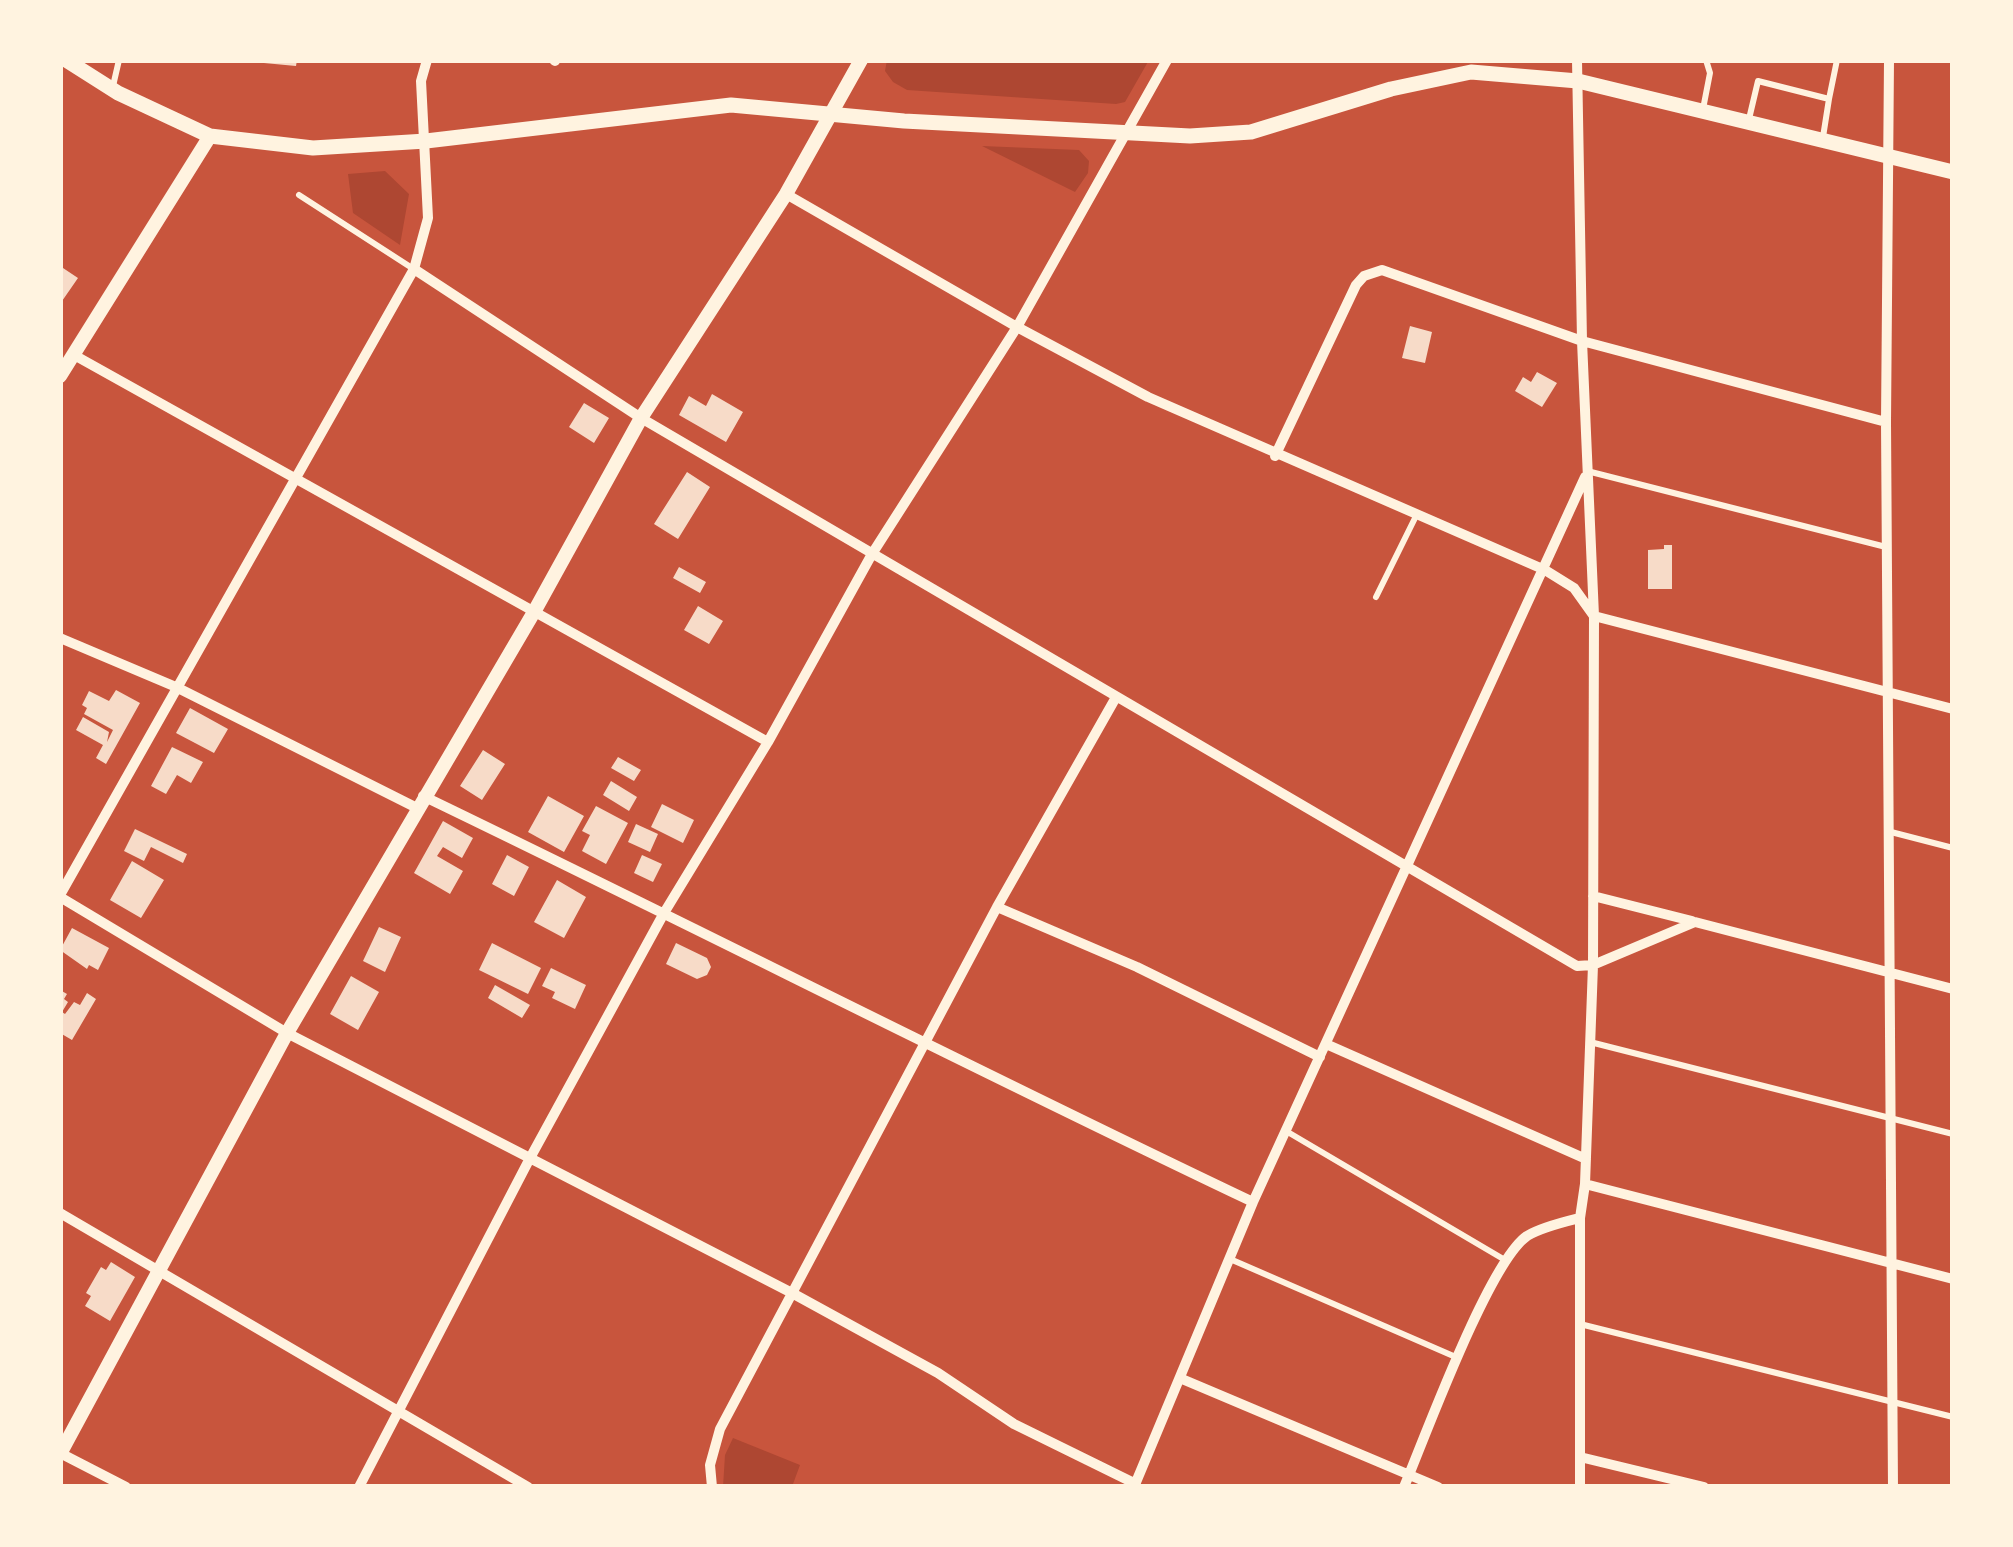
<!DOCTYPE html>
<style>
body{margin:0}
#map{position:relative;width:2013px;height:1547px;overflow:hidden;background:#c8553d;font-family:Roboto,sans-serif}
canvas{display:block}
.frame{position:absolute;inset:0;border:63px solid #fff3e0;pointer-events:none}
</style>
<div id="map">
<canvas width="2013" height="1547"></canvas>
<div class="frame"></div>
</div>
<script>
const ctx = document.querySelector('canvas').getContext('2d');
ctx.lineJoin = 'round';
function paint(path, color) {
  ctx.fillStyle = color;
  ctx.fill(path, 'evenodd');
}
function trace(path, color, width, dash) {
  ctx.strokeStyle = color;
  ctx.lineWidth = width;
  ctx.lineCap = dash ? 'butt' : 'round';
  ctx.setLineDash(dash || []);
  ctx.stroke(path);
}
const green = new Path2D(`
 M887,60H1149L1125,102L1116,104L907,90L893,82L885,71Z
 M982,146L1079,150L1089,161L1088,173L1075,192Z
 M385,171L409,194L400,245L353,213L348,174Z
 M733,1438L800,1465L793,1484L723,1487L725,1455Z`);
const building = new Path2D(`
 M264,60H297L296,66L264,63Z
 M60,266L78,278L60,304Z
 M1410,326L1432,332L1425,363L1402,358Z
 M1537,372L1557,383L1542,407L1515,391L1523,377L1531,382Z
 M712,394L743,412L726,442L679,415L689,396L706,406Z
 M584,403L609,418L594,443L569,427Z
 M687,472L710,487L678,539L654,524Z
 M1664,545H1672V589H1648V550L1664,549Z
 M679,567L706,582L700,593L673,578Z
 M698,606L723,621L709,644L684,630Z
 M116,690L140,703L106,764L96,758L103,745L76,730L83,717L109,732L107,742L113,730L84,714L87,708L82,705L89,691L109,701Z
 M190,708L228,729L214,753L176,733Z
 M172,747L203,762L191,783L177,775L166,794L151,786Z
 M483,750L505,764L482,800L460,786Z
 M618,757L641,770L634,781L611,768Z
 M611,781L637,797L629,811L603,795Z
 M548,796L584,816L564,852L528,832Z
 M662,804L694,820L683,843L651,827Z
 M596,806L628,823L606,864L582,851L590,835L582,831Z
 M443,821L473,838L462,858L443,847L437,856L463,871L450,894L414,873Z
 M636,824L658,834L650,852L628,842Z
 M135,829L187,854L183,863L151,847L144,861L124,851Z
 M507,855L529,867L514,896L492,884Z
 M642,855L662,864L653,882L634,873Z
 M132,861L164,880L141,918L110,900Z
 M557,880L586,897L564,938L534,922Z
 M379,927L401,937L385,972L363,961Z
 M72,928L109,948L98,970L89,965L87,969L60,950Z
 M492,943L541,968L528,994L479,970Z
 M676,943L707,958L711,967L707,975L697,979L666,964Z
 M551,968L586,985L575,1009L552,998L555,992L542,986Z
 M351,976L379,992L358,1030L330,1014Z
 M495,985L530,1005L522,1018L488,998Z
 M60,990L67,994L64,999L68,1002L62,1012L65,1014L74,1002L80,1005L87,993L96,999L72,1040L60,1033Z
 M111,1262L135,1277L110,1321L85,1306L91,1296L86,1293L101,1267L106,1270Z`);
const service = new Path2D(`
 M113,86L119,60
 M1703,109L1710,73L1706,60
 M1749,119L1758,81L1829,99L1837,60
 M1823,137L1829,99
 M299,195L412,268
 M1591,472L1886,547
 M1376,597L1416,516
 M1891,832L1953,848
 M1590,1042L1953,1134
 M1286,1131L1505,1260
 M1230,1259L1458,1358
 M1580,1324L1953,1417`);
const minor = new Path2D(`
 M427,60L421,81L428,218L414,269L641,418L1577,966L1593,965L1695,922L1953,989
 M554,60L555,61
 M1577,60L1582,341L1594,616L1593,965L1585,1184L1580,1218V1487
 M1889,60L1886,422L1893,1487
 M786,194L1017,327L1148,397L1545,570L1574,588L1594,616L1953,709
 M74,355L768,742
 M1275,456L1356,285L1364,276L1382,270L1582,341L1886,422
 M60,638L176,687L417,808
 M423,796C701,930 975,1070 1253,1202
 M60,895L414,269
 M1593,896L1692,921
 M60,897L287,1033L792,1293L938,1373L1014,1424L1136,1484
 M997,907L1137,967L1320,1057
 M1326,1044L1586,1159
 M1585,1184L1953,1279
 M60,1213L528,1487
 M1182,1379L1438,1487
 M60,1453L126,1487
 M1580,1457L1704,1487
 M359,1487L529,1160L664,913L768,742L872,554L1017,327L1167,60
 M712,1487L710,1465L720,1429L997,907L1115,699
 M1134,1487L1253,1202L1585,477
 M1404,1487C1425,1437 1489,1262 1527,1236C1542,1227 1564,1222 1580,1218`);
const tertiary = new Path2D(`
 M60,376L210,136
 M60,1454L287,1033L534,612L641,418L786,194L861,60`);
const secondary = new Path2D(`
 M66,60L118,93L210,136L313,148L426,141L731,105L904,121L1190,136L1251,132L1391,89L1471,72L1578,81L1953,172`);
paint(green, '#ae4732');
paint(building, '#f7dbc8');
trace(service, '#fff3e0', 6);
trace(minor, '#fff3e0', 10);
trace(tertiary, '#fff3e0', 14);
trace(secondary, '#fff3e0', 15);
</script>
